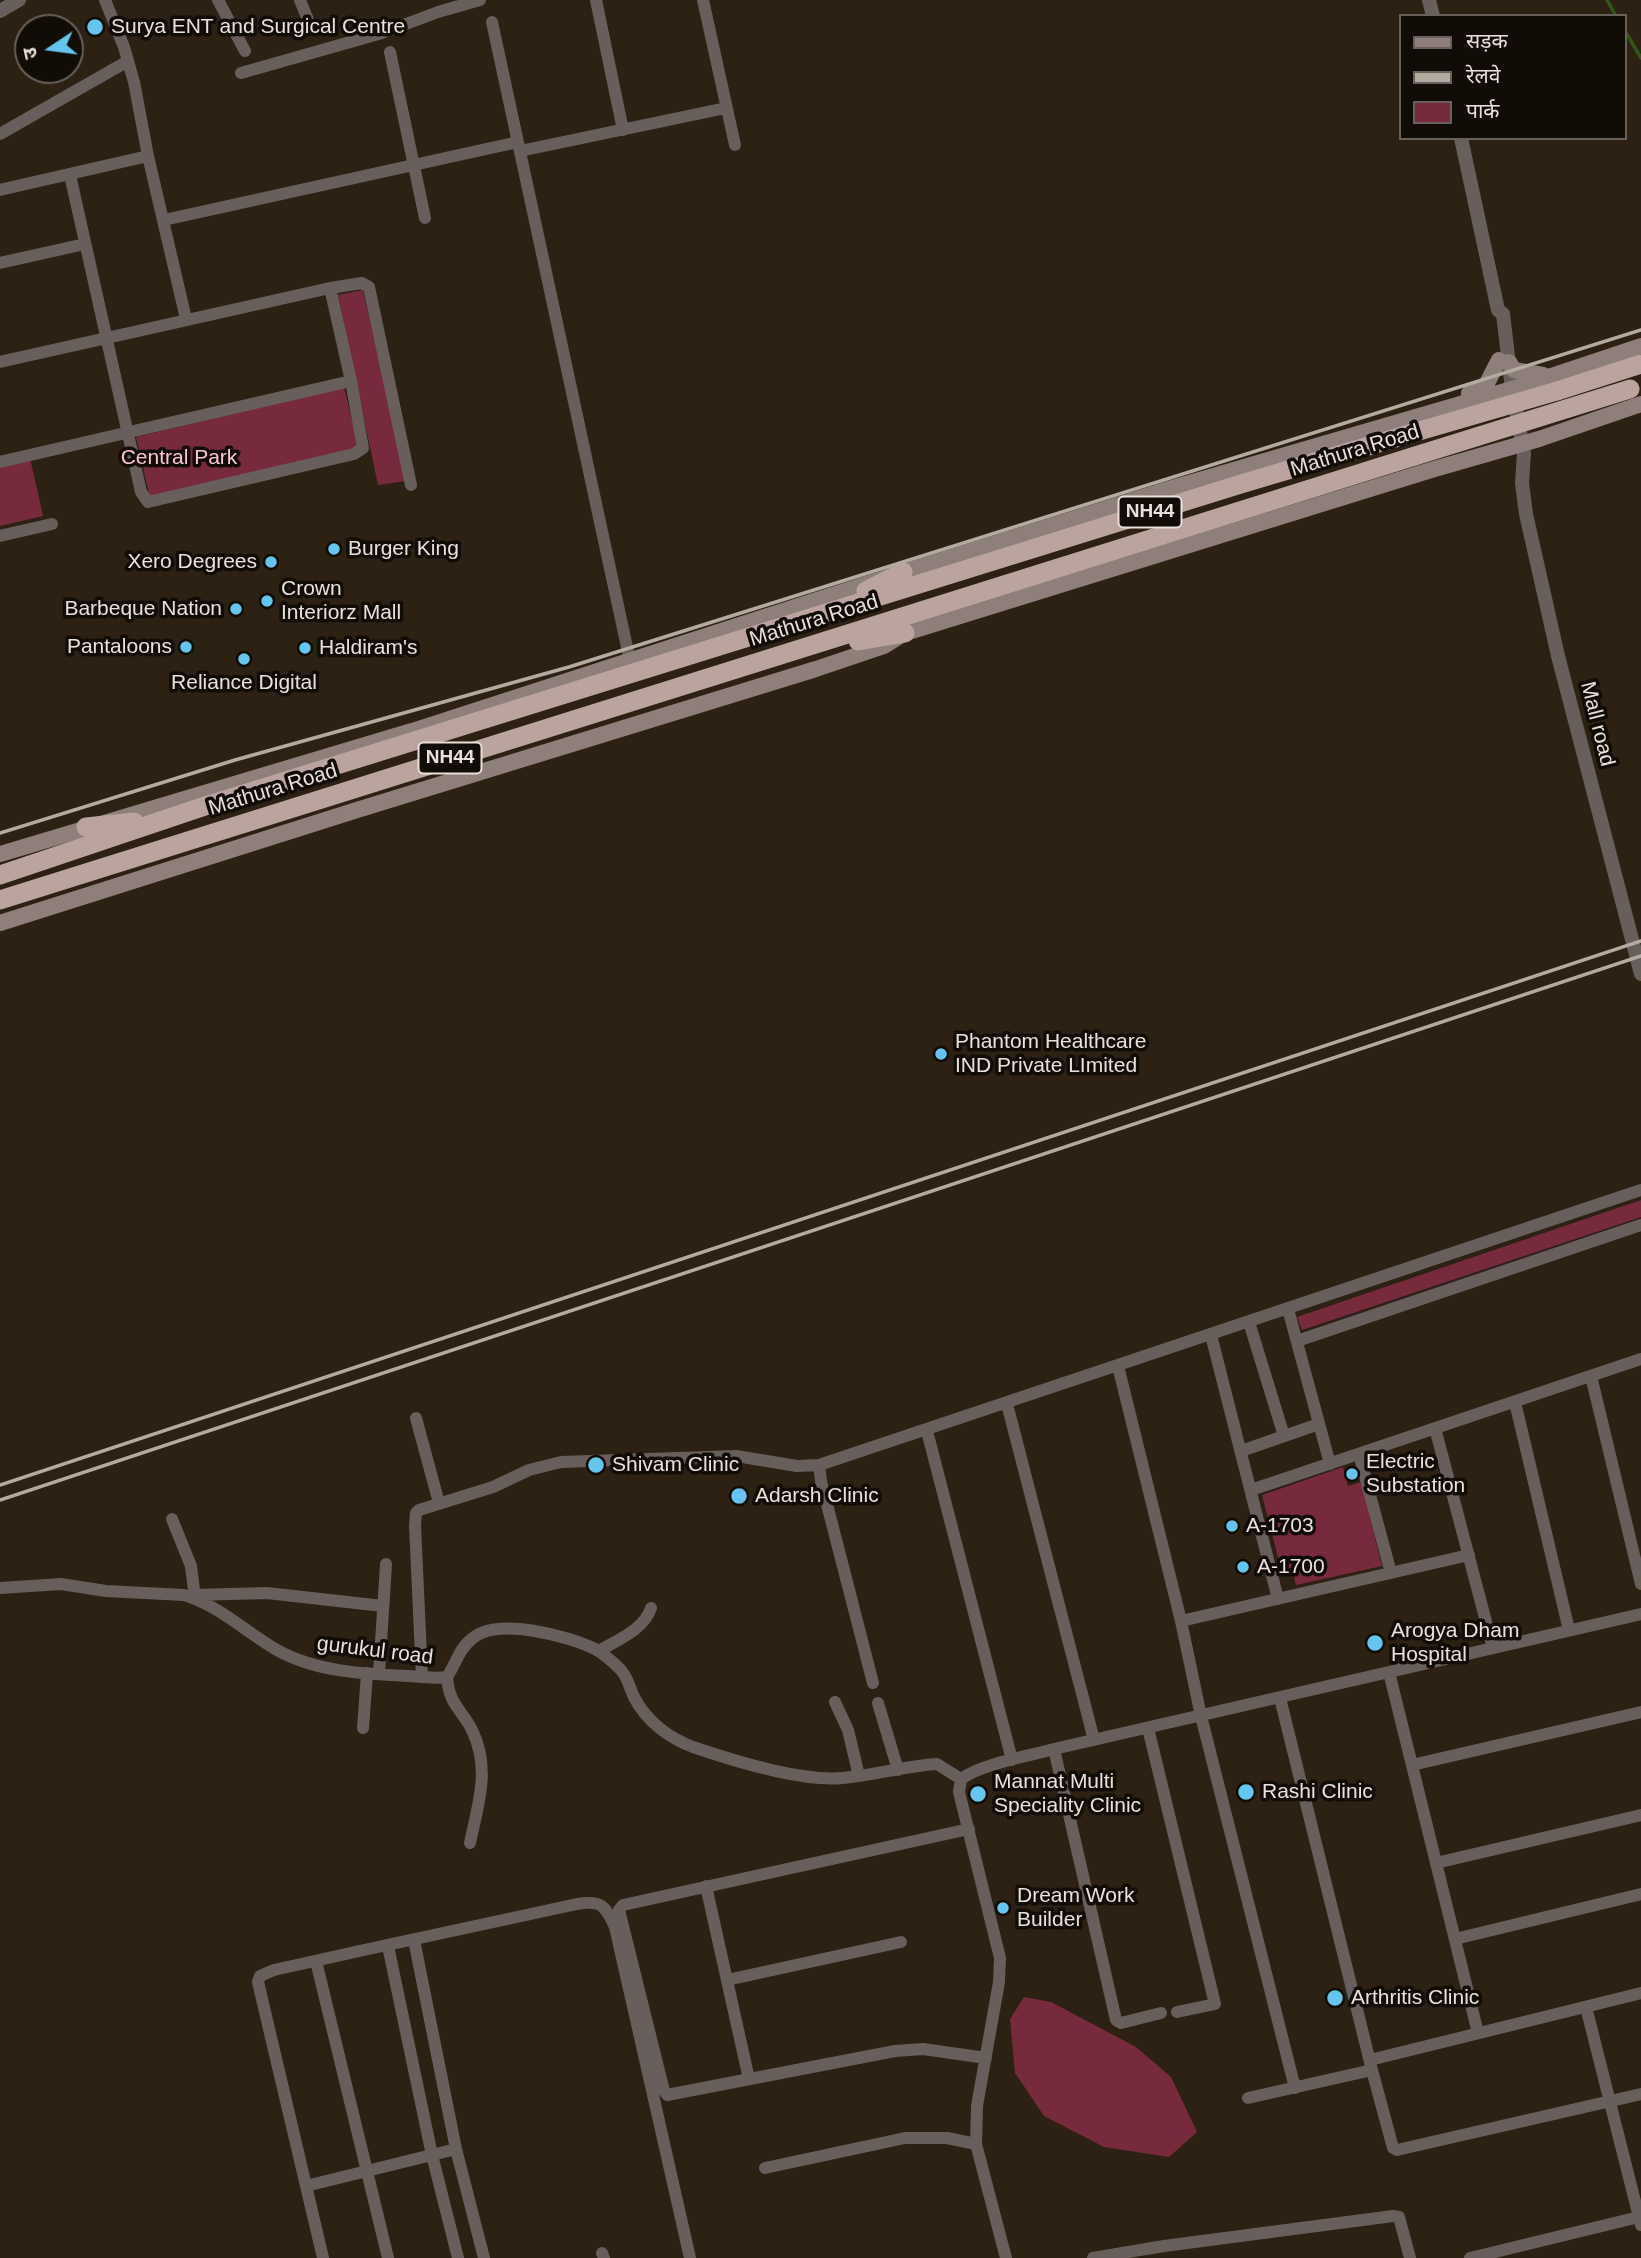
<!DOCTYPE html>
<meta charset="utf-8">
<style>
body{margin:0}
#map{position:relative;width:1641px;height:2258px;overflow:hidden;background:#2d2113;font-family:Helvetica,"Noto Sans Devanagari",sans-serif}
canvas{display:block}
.legend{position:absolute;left:1399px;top:14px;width:228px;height:126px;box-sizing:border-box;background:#110c06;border:2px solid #67615a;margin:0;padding:9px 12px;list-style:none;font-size:21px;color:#e9e1d8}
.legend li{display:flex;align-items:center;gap:14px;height:35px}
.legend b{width:35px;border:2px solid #67615a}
.north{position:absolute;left:14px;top:14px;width:70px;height:70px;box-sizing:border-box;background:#110c06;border:2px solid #67615a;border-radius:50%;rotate:257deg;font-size:19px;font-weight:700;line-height:28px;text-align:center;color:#e9e1d8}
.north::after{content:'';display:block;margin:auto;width:24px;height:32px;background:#64c5ee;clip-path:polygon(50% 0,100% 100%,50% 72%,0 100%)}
</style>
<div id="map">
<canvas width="1641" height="2258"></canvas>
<ul class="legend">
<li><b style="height:9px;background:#8f7f7a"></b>सड़क</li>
<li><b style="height:9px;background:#b4aba0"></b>रेलवे</li>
<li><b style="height:19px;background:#782a3d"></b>पार्क</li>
</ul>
<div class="north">उ</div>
</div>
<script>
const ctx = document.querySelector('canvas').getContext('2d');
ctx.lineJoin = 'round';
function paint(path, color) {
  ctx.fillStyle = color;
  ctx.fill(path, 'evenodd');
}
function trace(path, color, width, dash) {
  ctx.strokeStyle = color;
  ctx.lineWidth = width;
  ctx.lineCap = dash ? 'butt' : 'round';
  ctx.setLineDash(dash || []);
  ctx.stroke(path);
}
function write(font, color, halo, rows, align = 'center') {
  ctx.font = font + ' Helvetica,sans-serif';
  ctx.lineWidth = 7;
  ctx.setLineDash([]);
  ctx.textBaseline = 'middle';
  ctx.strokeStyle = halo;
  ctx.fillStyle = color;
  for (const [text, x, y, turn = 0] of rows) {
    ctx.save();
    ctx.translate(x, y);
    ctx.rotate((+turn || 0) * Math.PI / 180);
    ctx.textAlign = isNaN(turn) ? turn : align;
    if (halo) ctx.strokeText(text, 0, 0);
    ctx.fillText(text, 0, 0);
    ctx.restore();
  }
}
const green = new Path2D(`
 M363,290L406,481L378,485L338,295Z
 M344,388L359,447L150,498L136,437Z
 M30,458L43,516L0,526V465Z
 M1641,1200V1217L1302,1330L1297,1317Z
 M1343,1467L1348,1486L1361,1482L1382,1566L1296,1585L1292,1570L1282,1573L1262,1495Z
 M1024,1997L1051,2002L1136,2047L1171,2077L1197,2132L1169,2157L1104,2147L1044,2116L1015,2073L1010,2019Z`);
const stream = new Path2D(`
 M1607,0L1616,16
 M1625,31L1641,58`);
const minor = new Path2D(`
 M105,0L124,47L134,82L148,156L186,319
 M218,0L245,51
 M300,0L310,25
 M596,0L623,130
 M703,0L735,145
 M492,22L630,661
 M390,52L425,218
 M241,73L382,33L438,12L480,0
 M0,134L128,61
 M520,151L726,108
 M70,175L141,492L148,502L354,454L363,448L351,381L330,288
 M0,190L148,156
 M164,220L518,142
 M0,263L85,244
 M0,362L330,288L362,283L369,287L411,485
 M0,462L351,381
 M0,536L52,524
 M1288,1309L1330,1464
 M1249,1322L1284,1436
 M1211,1335L1278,1599
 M1297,1341L1641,1225
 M1118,1366L1181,1621L1201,1716L1295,2088
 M1591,1376L1641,1584
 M1515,1402L1569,1630
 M1007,1404L1094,1740
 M416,1418L439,1503
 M1435,1428L1493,1648
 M927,1431L1012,1760
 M1241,1451L1319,1424
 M1359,1454L1391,1573
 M819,1465L821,1481L873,1683
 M1251,1490L1641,1359
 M172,1519L191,1566L195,1598
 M0,1588L61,1584L106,1591L184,1595C218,1605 246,1632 277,1650C316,1672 365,1674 409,1676C421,1677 435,1679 447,1677C456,1664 459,1648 473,1638C498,1617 568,1636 595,1649C604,1654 613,1662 620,1669C628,1677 629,1687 634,1697C646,1721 669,1738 693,1747C734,1761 801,1782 843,1778C875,1775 906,1766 937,1764L961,1779
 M194,1595L267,1593L383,1606
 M1181,1621L1469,1555
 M599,1651C617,1640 644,1630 651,1608
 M1389,1672L1478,2033
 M379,1674L386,1564
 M422,1677L415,1525L416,1513L419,1510L493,1487L529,1470L561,1462L736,1456L797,1466L819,1465L1641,1190
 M447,1677C449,1705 461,1708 472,1730C491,1769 478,1804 470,1843
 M1280,1698L1372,2070L1393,2148L1397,2150L1641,2094
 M835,1702L848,1730L859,1776
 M878,1703L898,1770
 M363,1728L367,1673
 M1148,1728L1215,2004L1177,2012
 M1054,1749L1116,2020L1121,2023L1161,2013
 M1412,1765L1641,1712
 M969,1829L623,1905L619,1910L664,2091L667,2095L895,2051L923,2049L986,2058
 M1436,1863L1641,1815
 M706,1886L749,2079
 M1455,1939L1641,1894
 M414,1940L456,2149L484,2258
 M388,1946L432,2155L458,2258
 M316,1961L388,2258
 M727,1980L901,1942
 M1586,2007L1641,2225
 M1370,2060L1641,1993
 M1248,2098L1372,2070
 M765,2168L905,2138H947L976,2144
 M306,2186L456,2149
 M602,2253L604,2258
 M323,2258L258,1982L260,1976L274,1970L364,1950L577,1904C601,1900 605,1905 615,1927L690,2258
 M1006,2258L976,2144L977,2106L999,1982L1000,1958L959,1792L961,1779C981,1764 1029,1756 1054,1749L1641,1614
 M1093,2258L1164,2246L1393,2216L1399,2217L1410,2258
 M1470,2258L1639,2217`);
const tertiary = new Path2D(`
 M1429,0L1433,16
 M0,11L19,0
 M1461,138L1498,310L1503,314L1512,389L1524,453L1522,483L1526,514L1558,656L1641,974`);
const secondary = new Path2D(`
 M1509,362L1514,370L1543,375
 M1469,393L1485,387L1499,360
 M0,854L412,731L903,572L1169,489L1512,389L1641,346
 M0,923L357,810L816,669L884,646L905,633L1431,470L1539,439L1641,404`);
const trunk = new Path2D(`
 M1557,391L1641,364
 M866,591L903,572
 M858,641L905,633
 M86,827L134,822
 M0,875L205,806L1241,484L1409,434
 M0,900L1415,456`);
const rail = new Path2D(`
 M0,833L235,760L569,667L1641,330
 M0,1485L1641,941
 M0,1500L1641,956`);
const trunkBridge = new Path2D(`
 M1409,434L1557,391
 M1415,456L1630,389`);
const markers = [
 [95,27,9,"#64c5ee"],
 [334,549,7,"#64c5ee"],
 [271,562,7,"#64c5ee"],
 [267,601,7,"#64c5ee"],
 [236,609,7,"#64c5ee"],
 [186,647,7,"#64c5ee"],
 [305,648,7,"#64c5ee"],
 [244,659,7,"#64c5ee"],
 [941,1054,7,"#64c5ee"],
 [596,1465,9,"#64c5ee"],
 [1352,1474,7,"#64c5ee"],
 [739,1496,9,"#64c5ee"],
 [1232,1526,7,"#64c5ee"],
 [1243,1567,7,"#64c5ee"],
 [1375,1643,9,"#64c5ee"],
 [1246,1792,9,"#64c5ee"],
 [978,1794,9,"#64c5ee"],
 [1003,1908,7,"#64c5ee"],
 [1335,1998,9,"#64c5ee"]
];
const shields = [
 [1150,512,63],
 [450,758,63]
];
const shieldNames = [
 ["NH44",1150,512],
 ["NH44",450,758]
];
const poiNames = [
 ["Surya ENT and Surgical Centre",111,27],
 ["Burger King",348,549],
 ["Xero Degrees",257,562,"right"],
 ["Crown",281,589],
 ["Interiorz Mall",281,613],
 ["Barbeque Nation",222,609,"right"],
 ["Pantaloons",172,647,"right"],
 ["Haldiram's",319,648],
 ["Reliance Digital",244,683,"center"],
 ["Phantom Healthcare",955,1042],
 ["IND Private LImited",955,1066],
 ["Electric",1366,1462],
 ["Substation",1366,1486],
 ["Shivam Clinic",612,1465],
 ["Adarsh Clinic",755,1496],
 ["A-1703",1246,1526],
 ["A-1700",1257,1567],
 ["Arogya Dham",1391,1631],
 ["Hospital",1391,1655],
 ["Mannat Multi",994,1782],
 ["Speciality Clinic",994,1806],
 ["Rashi Clinic",1262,1792],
 ["Dream Work",1017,1896],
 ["Builder",1017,1920],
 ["Arthritis Clinic",1351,1998]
];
const streetNames = [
 ["Mathura Road",1355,451,-17],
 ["Mathura Road",814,621,-17],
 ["Mall road",1597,724,76],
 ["Mathura Road",273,790,-17],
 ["gurukul road",375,1651,7]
];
const parkNames = [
 ["Central Park",179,458]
];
paint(green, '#782a3d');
trace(stream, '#335517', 3.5);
trace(minor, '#685e5b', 12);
trace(tertiary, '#685e5b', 14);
trace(secondary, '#8f7f7a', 16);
trace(trunk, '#baa49d', 19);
trace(rail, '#b4aba0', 3.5);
trace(trunkBridge, '#baa49d', 19);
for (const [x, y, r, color] of markers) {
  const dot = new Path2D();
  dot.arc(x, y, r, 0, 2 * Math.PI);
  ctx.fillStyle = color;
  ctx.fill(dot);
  trace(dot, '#110c06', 2.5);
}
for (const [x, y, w] of shields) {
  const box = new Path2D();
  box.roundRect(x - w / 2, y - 15.5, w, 31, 5);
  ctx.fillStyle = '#110c06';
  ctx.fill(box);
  trace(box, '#e9e1d8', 2);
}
write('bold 19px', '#e9e1d8', null, shieldNames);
write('21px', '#e9e1d8', '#110c06', poiNames, 'left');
write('21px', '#e9e1d8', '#110c06', streetNames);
write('21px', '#fac5cd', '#110c06', parkNames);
</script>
